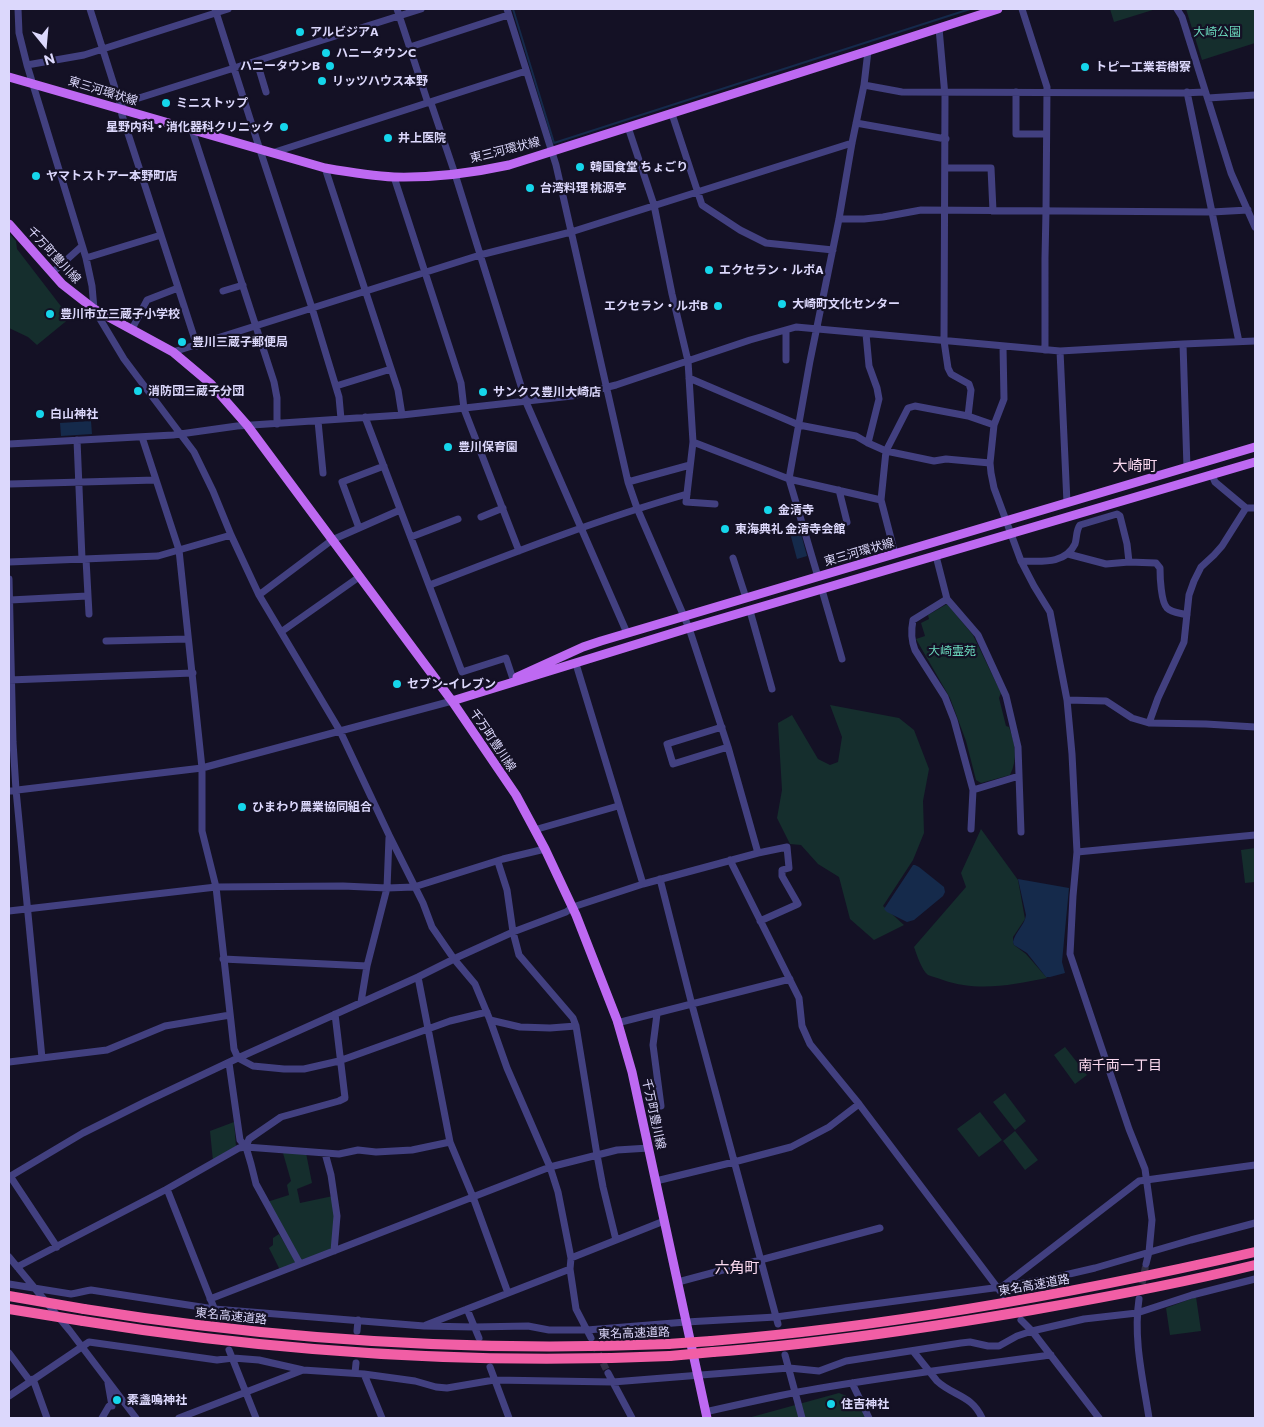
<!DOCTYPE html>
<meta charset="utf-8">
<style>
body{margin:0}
#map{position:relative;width:1264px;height:1427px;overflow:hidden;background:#141125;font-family:Commissioner,sans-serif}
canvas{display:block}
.frame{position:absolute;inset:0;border:10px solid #dcd8fc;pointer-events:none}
.north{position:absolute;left:20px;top:20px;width:50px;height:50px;-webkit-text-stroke:4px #141125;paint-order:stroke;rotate:163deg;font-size:14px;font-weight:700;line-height:20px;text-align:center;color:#dcd8fc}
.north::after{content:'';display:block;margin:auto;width:18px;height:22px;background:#dcd8fc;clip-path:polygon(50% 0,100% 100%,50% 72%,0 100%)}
</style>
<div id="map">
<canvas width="1264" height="1427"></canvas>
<div class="frame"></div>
<div class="north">N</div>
</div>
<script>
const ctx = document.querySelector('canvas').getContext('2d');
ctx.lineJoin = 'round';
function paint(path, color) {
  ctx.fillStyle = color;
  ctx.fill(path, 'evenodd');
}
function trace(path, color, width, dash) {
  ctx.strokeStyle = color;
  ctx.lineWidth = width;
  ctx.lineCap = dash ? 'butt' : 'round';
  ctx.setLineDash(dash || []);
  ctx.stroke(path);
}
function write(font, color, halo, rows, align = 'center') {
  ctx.font = font + ' Commissioner,"Noto Sans JP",sans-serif';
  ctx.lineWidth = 4.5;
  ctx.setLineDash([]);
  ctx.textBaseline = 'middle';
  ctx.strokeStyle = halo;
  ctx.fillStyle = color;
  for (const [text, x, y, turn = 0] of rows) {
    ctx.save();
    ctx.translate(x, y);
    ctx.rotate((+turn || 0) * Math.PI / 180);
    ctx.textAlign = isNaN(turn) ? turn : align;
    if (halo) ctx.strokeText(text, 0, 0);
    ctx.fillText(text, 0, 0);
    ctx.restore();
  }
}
const green = new Path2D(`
 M1110,9H1156L1114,22Z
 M1186,9H1255V43L1202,60Z
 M9,233L16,241L17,249L70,318L37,345L28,337L9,328Z
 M947,604L973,635L1001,693L999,698L1006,726L1009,727C1015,743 1018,759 1010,775L981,783L976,780L966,741L950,698L916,639L925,636L921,623L929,619L928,615Z
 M830,705L899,718L914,730L929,769L923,801L924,833L913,860L883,906L904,925L874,940L850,919L839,877L818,864L801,845L790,844L777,818L782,790L778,723L792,715L818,759L830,765L838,762L842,737Z
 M981,829L1018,880L1025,919L1013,937V942L1014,945L1026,954L1047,978C1012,985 978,992 943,980C939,978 932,977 928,975C921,969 917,955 914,947L966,887L961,873Z
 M1255,848V882L1245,883L1241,850Z
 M1065,1047L1087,1075L1075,1084L1054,1055Z
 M1005,1093L1026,1121L1015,1130L993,1102Z
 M980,1112L1002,1140L979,1157L957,1129Z
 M234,1122L236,1146L213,1161L210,1131Z
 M1015,1131L1038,1160L1025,1170L1003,1141Z
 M283,1153H306L312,1183L297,1189L300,1203L333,1196L336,1216L333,1249L301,1262L267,1202L289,1195L287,1185L291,1181Z
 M279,1234L297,1264L280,1270L269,1248L273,1245V1238Z
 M1196,1297L1201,1331L1170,1335L1166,1308Z
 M839,1393L864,1403L868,1418H748Z`);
const water = new Path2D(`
 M91,421L92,434L61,436L60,423Z
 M800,530L807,556L797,559L790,533Z
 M913,865H915L919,867L944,887L945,892L943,896L914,920L907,922L887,912L884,909Z
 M1018,879L1069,888L1062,962L1065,973L1050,977H1046L1027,953L1014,945L1013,942C1015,932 1025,925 1026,915Z`);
const stream = new Path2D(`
 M513,9L554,143L970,9`);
const minorTunnel = new Path2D(`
 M1140,1294L1146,1264
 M594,1344L608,1373`);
const minor = new Path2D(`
 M18,9L19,33L27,65L86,258L92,286L94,309L124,359L194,452L213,491L231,535L259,595L340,731L389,835L423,903L432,927L454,959L475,984L490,1020L507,1068L550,1167L558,1192L571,1258L570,1269L576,1309L591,1338
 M90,9L120,104L122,115L197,346
 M215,9L260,150L312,308L339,397L341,419
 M397,9L428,103
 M1022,9L1047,87L1046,211L1045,258V350
 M1177,9L1182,17L1231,173L1255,227
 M939,28L945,96L944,341L948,368L951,374L969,384L971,390L968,416L994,425
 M410,47L508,15
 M257,62L266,92
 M27,65L84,55L228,9
 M864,85L902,92L1181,93L1205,92
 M1016,92V134H1046
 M1187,92L1239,342
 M1208,98L1255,95
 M431,103L455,174L526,402L627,633
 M120,104L421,9
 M672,114L702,205L740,230L766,243L833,250
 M856,123L946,139
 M628,127L654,205L672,294L688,361L693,442L686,502L715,504
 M192,130L274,382L277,398V424
 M272,153L526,71
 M325,168L398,390L402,415
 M945,168H991L993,211
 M394,177L461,383L464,409L519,551
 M839,219H864L883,217L921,210L1212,212L1248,210
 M86,258L161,235
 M52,273L82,246
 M223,291L243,285
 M132,329L147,300L178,288
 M786,330V360
 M866,334L869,366L877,388L879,399L868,443
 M1183,344L1187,468
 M1003,347L1004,399L994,425L990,463L991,473L994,488L1021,561L1034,586L1050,612L1067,700L1072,754L1077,852L1073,896L1070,954L1129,1129L1145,1169L1152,1220L1149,1252L1146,1264
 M1060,351L1067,503
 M173,352L480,255L571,232L852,143
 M689,378L799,425L856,436L868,443L886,451L934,461L946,459L990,463
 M336,386L391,369
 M365,417L462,672L506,658L513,679
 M318,421L323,473
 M142,437L179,550L202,768V831L216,887L234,1049L238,1058L253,1066L284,1069H304L339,1061L450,1021L487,1012
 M77,440L82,559
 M693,442L789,479L881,500
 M9,444L173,435L237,426L402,415L572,396L616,385L750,340L796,327L1060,351L1183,344L1255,341
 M1212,475L1215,482L1246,508H1255
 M628,482L690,465
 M9,484L156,480
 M839,490L847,522
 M481,517L503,508
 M359,528L342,482L384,466
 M411,537L458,519
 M895,554L881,500L886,451L908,408L915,406L968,416
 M1068,554L1106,564L1129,562L1156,563L1160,568C1160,577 1161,602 1167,608C1172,613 1181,613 1187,615
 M936,556L947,599L978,635L1006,696L1018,747L1021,832
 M733,558L746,598
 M86,559L89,614
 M1021,561C1040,561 1065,565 1075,544C1077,538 1076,530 1080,525L1117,514L1120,516L1127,544L1129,562
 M9,562L158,556L231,535
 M818,577L789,479L810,361L839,219L852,143L864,85L868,51
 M9,579L13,742L16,790L42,1058
 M430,585C515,552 599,519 687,494
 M822,590L842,659
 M259,595L332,540L400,510
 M947,599L913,620C911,630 911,640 915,650L945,697L954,720L973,790L971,829
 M10,600L87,596
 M750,611L772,689
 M281,632L359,577
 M106,641L188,639
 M576,664L643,884
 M9,680L193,673
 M1067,700L1106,701L1132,718L1149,723L1206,724L1255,727
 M1149,723L1158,698L1184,642L1189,595L1194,581L1201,567L1214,555L1222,546L1246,508
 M722,727L667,744L673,764L728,747
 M973,790L1019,776
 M9,791L202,768L452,701
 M534,830L618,806
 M1077,852L1255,835
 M758,853L787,847L789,868L782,870V876L798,904L760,921
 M730,860L799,998L802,1026L810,1044L859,1104L1003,1295
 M498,862L507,890L513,932L519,955L573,1018L576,1026L597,1155L603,1187L616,1240
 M660,879L692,1005L778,1324
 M9,911L216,887L343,886L387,888L414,887L503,859L545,849
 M223,959L367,966
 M418,977L450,1142L473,1197L508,1293
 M361,1002L367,966L387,888L389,838
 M657,1014L653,1045L661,1106
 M490,1020L520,1027L550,1028L576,1026
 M617,1023L790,979
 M9,1062L107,1050L165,1026L230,1015
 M229,1063L240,1140L246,1147L251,1164L256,1184L300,1264
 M246,1147L249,1139L281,1117L339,1101L345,1098L335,1014
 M325,1153L331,1175L337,1216L334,1251
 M10,1176L57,1247
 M9,1177L83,1133L147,1101L238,1058L418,977L458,957L513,932L566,912L573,907L643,884L758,853L728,747L689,628L637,508L628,482L556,165L507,9
 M656,1181L734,1162L791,1147L829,1127L859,1104
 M167,1189L218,1318
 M9,1257L70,1331L136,1418
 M571,1258L664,1221
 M17,1267L167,1189L239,1148L246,1147L339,1154L358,1150L376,1152L412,1150L450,1142
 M678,1282L880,1228
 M9,1284L71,1294C78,1293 84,1291 91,1290L214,1309L424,1326L474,1327L528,1326L549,1330H587L686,1322L776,1317L1001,1287L1052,1278L1095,1268L1191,1240L1255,1223
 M1003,1286L1139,1181L1255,1165
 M210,1299L550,1167L617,1150L649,1148
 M1139,1299C1133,1339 1143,1379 1149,1418
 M467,1309L479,1338
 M1021,1320L1032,1331L1099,1418
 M426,1325L570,1269
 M357,1331L358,1320
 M229,1350L256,1418
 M913,1351L937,1381C953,1396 972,1395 982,1418
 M9,1353L30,1381
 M785,1355L802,1418
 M490,1367L509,1418
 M355,1373L356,1363
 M608,1373L632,1418
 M364,1374L382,1418
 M33,1379L47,1418
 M852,1383L869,1418
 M9,1396L89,1342L217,1360L233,1358L259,1360L303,1370L364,1374L415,1381L436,1387L447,1388L494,1380L613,1382L789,1368L819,1371L846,1361L961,1343L970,1342L988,1346H999L1017,1336L1032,1331L1084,1319L1137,1313L1192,1295L1255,1279
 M705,1412C736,1405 767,1398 798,1392C882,1377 967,1366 1051,1355
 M102,1418L109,1406H112L108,1383
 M179,1418L303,1370`);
const major = new Path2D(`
 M9,77L325,168C348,172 371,176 394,177C433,178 472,173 509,165L868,51L998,9
 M9,224L62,284L94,309L173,352L211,384L247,425L452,701L516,795L545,849L576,915L617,1020L632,1072L707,1418
 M517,677L583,647L601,641L1255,447
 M452,701L689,628L1255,462`);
const highway = new Path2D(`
 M84,1309C277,1340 473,1352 668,1344
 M83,1321C277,1352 474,1365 670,1356
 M711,1341C894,1326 1076,1293 1255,1252
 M713,1352C820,1344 927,1328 1032,1310C1107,1297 1182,1283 1255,1265`);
const highwayBridge = new Path2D(`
 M9,1296L84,1309
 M9,1309L83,1321
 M668,1344L711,1341
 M670,1356L713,1352`);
const markers = [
 [300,32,5,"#15d6eb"],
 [326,53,5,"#15d6eb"],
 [330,66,5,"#15d6eb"],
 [1085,67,5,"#15d6eb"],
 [322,81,5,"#15d6eb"],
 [166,103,5,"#15d6eb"],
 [284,127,5,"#15d6eb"],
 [388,138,5,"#15d6eb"],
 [580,167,5,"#15d6eb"],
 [36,176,5,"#15d6eb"],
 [530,188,5,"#15d6eb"],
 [709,270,5,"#15d6eb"],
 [782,304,5,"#15d6eb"],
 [718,306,5,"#15d6eb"],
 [50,314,5,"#15d6eb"],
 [182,342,5,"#15d6eb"],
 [138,391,5,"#15d6eb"],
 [483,392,5,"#15d6eb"],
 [40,414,5,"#15d6eb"],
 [448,447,5,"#15d6eb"],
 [768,510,5,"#15d6eb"],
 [725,529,5,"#15d6eb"],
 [397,684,5,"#15d6eb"],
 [242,807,5,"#15d6eb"],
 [117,1400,5,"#15d6eb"],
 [831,1404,5,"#15d6eb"]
];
const poiNames = [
 ["アルビジアA",310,32],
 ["ハニータウンC",336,53],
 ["ハニータウンB",320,66,"right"],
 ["トピー工業若樹寮",1095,67],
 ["リッツハウス本野",332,81],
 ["ミニストップ",176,103],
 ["星野内科・消化器科クリニック",274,127,"right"],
 ["井上医院",398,138],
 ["韓国食堂 ちょごり",590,167],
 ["ヤマトストアー本野町店",46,176],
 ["台湾料理 桃源亭",540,188],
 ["エクセラン・ルポA",719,270],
 ["大崎町文化センター",792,304],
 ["エクセラン・ルポB",708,306,"right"],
 ["豊川市立三蔵子小学校",60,314],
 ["豊川三蔵子郵便局",192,342],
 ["消防団三蔵子分団",148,391],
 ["サンクス豊川大崎店",493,392],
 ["白山神社",50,414],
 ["豊川保育園",458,447],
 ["金清寺",778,510],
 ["東海典礼 金清寺会館",735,529],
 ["セブン-イレブン",407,684],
 ["ひまわり農業協同組合",252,807],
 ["素盞鳴神社",127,1400],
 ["住吉神社",841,1404]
];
const parkNames = [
 ["大崎公園",1217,32],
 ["大崎霊苑",952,651]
];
const streetNames = [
 ["東三河環状線",103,91,17],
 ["東三河環状線",505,150,-14],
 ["千万町豊川線",54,255,47],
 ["東三河環状線",859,552,-16],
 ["千万町豊川線",493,740,56],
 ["千万町豊川線",654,1114,78],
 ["東名高速道路",1034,1285,-10],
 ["東名高速道路",231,1316,6],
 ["東名高速道路",634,1333,-2]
];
const neighbourhoodNames = [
 ["南千両一丁目",1120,1065]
];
const quarterNames = [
 ["大崎町",1135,466],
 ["六角町",737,1268]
];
paint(green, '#152e2d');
paint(water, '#152a4b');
trace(stream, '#152a4b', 2);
trace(minorTunnel, '#322f45', 7, [7, 3.5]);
trace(minor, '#424080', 7);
trace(major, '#be69f2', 9);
trace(highway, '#f15ea5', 10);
trace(highwayBridge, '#f15ea5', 10);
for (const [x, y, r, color] of markers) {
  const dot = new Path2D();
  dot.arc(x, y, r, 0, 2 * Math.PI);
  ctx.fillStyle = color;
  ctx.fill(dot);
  trace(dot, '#141125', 2);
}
write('bold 12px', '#dcd8fc', '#141125', poiNames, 'left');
write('12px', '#6ad6bb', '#141125', parkNames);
write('12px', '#dcd8fc', '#141125', streetNames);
write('14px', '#fcdaf0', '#141125', neighbourhoodNames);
write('15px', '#fcdaf0', '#141125', quarterNames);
</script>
